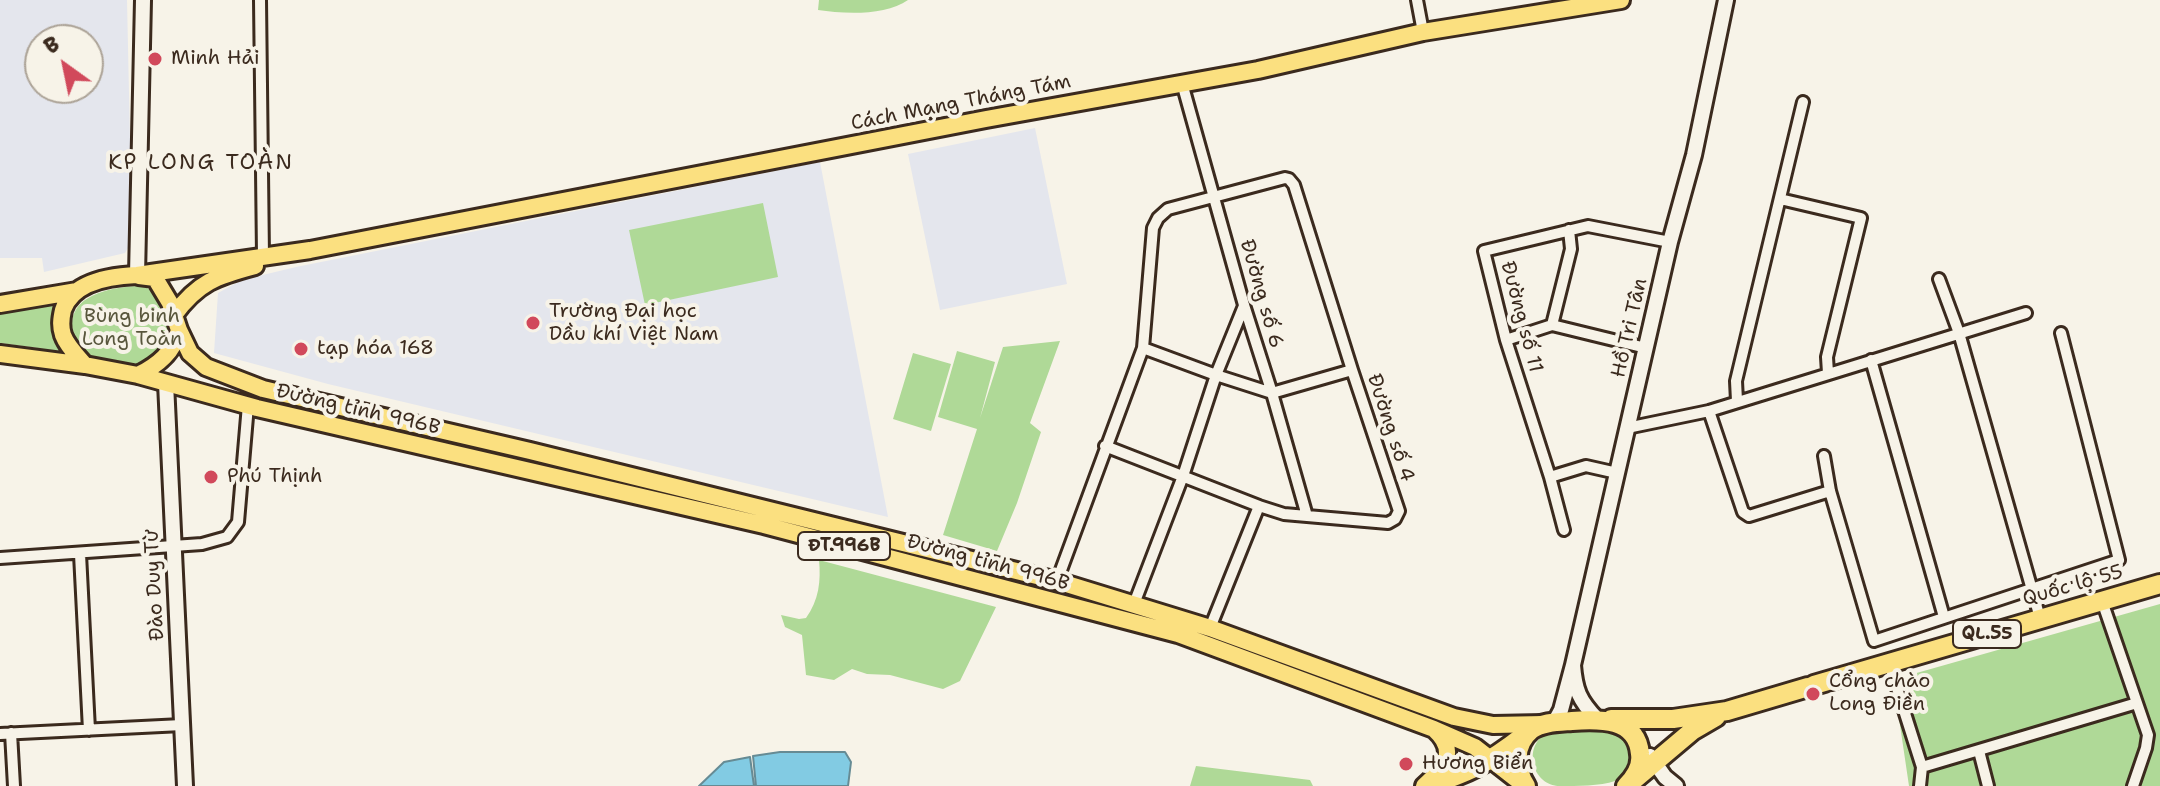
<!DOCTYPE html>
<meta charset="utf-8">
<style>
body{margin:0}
#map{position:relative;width:2160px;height:786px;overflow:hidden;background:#f7f3e8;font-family:"Shantell Sans",sans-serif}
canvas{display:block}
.north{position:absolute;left:24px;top:24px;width:80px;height:80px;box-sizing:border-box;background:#f7f3e8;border:2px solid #aca397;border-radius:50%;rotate:327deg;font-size:22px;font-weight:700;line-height:32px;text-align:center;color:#3b2a1e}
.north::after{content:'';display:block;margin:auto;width:28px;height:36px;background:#d1495b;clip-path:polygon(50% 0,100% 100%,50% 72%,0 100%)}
</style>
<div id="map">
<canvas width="2160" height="786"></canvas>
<div class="north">B</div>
</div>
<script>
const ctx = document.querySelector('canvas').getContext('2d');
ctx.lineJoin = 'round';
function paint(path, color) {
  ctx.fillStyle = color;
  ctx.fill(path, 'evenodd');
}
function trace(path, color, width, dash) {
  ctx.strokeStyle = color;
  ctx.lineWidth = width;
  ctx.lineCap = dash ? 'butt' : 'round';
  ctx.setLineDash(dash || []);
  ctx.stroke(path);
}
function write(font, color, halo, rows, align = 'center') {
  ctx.font = font + ' "Shantell Sans",sans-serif';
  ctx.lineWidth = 8;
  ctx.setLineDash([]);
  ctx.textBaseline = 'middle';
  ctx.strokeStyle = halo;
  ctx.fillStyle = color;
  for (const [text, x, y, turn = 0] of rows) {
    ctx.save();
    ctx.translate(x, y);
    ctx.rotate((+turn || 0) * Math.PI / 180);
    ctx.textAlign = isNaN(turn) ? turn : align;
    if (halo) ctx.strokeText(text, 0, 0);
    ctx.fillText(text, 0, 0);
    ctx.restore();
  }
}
const built = new Path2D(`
 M0,0H127L130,140L129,246L125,253L44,272L42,258H0ZM40,40H88V88H40Z
 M1035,128L1067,284L940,310L908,154Z
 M820,162L888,517L328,384L214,353L218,293L242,280L296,267Z`);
const green = new Path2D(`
 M819,0H908C886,16 844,14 818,10Z
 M763,203L778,277L645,305L629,230Z
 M139,286C171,292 169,314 173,341L138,369C128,367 96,363 89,359C83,355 77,345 75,339C60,297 108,287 139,286Z
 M63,298L60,347L65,354L37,348L0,343V307Z
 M1060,341L1030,423L1041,432L1017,503L997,551L943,535L977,429L938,417L957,351L995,362L980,418L1003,347Z
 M913,353L951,364L931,431L893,419Z
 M819,560L996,607L960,681L943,689L890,675L867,674L852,669L834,680L806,675L802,635L785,627L781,615L799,619L806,618C819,600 821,581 819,560Z
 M2160,604V786H1909L1896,698L1906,676Z
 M1609,728C1610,729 1620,734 1620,734C1635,747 1634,773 1615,781C1600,786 1577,786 1560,786C1532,786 1522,746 1547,733C1564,724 1591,729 1609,728Z
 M1196,766L1310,780L1313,786H1190Z`);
const water = new Path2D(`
 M780,752H845L851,762L848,786H756L753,756Z
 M750,757L754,786H699L724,762Z`);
const minor = new Path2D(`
 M260,0L263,256
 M1417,0L1423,32
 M1182,83L1244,305L1272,393L1307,516
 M1780,199L1861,218L1827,357L1828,373
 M1939,279L1959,333L2040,618
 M1552,325L1571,249L1569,230
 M1506,340L1552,325L1646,348
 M1143,348L1216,375L1272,393L1352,370
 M1871,360L1944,617
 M1737,401L1736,381L1803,102
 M1709,411L1743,512L1749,516L1830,491
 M1627,428L1709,411L2026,313
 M1824,456L1830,491L1874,641L2119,560L2061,333
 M1550,477L1586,466L1617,473
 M1564,530L1550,477L1506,340L1484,251L1588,226L1670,242
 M80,554L89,730
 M0,558L202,544L227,537L238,522L248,405
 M1057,581L1143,348L1153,228L1158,218L1168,209L1285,178L1289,179L1294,185L1352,370L1399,511L1395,519L1388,523L1284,514L1259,506L1105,446
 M2102,601L2148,735L2146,748L2133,786
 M1134,604L1183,476L1216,375L1244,306
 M1210,628L1259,506
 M1889,663L1922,767L1920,786
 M11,733L14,786
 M0,734L182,725
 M1979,751L1988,786
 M1922,767L2137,703`);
const tertiary = new Path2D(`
 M166,383L185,786
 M1573,665L1670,242L1694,155L1726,0
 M1554,723L1561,710L1573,665C1575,690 1579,700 1597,719`);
const secondary = new Path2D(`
 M137,275L143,0
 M1650,756L1665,777L1676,786`);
const primary = new Path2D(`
 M139,276L155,278L170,303L179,330L190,353L206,367L263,389L530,451L1057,581L1210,628L1454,717L1493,725L1544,724
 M0,304L77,291
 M174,315C198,282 217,276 255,266
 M0,354L85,365L138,375L257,408L764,525L1178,634L1434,729L1475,747L1525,786
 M85,365C77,356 67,346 63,335C60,326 61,319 63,310C73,281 111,276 137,275L310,250L986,119L1258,70L1423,32L1621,0
 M138,375C158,365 174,352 179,330
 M1424,786C1443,769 1459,752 1435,730`);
const trunk = new Path2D(`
 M1814,685L2160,584
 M1611,719H1673L1727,711L1808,687
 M1635,779L1692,731L1716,717
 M1427,786C1469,773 1488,763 1523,736
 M1526,786C1515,769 1513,745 1531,730C1542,722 1559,722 1572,721C1600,719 1637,718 1640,754C1642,767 1635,777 1626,786`);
const markers = [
 [155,59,8,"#d1495b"],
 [533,323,8,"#d1495b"],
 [301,349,8,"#d1495b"],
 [211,477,8,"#d1495b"],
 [1813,694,8,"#d1495b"],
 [1406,764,8,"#d1495b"]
];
const shields = [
 [844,546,92],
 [1987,634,68]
];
const shieldNames = [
 ["ĐT.996B",844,546],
 ["QL.55",1987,634]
];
const poiNames = [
 ["Minh Hải",171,59],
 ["Trường Đại học",549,312],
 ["Dầu khí Việt Nam",549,335],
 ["tạp hóa 168",317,349],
 ["Phú Thịnh",227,477],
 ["Cổng chào",1829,682],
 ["Long Điền",1829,705],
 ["Hương Biển",1422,764]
];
const streetNames = [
 ["Cách Mạng Tháng Tám",961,103,-11],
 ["Đường số 6",1261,294,74],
 ["Đường số 11",1521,317,75],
 ["Hồ Tri Tân",1630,328,-77],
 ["Đường tỉnh 996B",358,410,13],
 ["Đường số 4",1390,428,72],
 ["Đường tỉnh 996B",988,563,15],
 ["Đào Duy Từ",155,585,-93],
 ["Quốc lộ 55",2073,586,-16]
];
const parkNames = [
 ["Bùng binh",132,317],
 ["Long Toàn",132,340]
];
const neighbourhoodNames = [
 ["KP LONG TOÀN",201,163]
];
paint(built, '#e4e6ed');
paint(green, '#afd997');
paint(water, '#82cbe3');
trace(water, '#668b94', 2);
trace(minor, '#3b2a1e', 16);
trace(tertiary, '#3b2a1e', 20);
trace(secondary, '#3b2a1e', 20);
trace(primary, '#3b2a1e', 22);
trace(trunk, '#3b2a1e', 24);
trace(minor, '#f7f3e8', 10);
trace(tertiary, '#f7f3e8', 14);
trace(secondary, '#f7f3e8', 14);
trace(primary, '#fbe080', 16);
trace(trunk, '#fbe080', 18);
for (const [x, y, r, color] of markers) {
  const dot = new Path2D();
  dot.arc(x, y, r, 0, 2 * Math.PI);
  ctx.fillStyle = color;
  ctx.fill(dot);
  trace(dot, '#f7f3e8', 3);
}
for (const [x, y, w] of shields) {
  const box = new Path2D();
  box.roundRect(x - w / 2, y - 14, w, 28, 6);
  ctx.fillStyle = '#f7f3e8';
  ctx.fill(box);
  trace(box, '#3b2a1e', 2);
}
write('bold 18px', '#3b2a1e', null, shieldNames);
write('20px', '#3b2a1e', '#f7f3e8', poiNames, 'left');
write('20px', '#3b2a1e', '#f7f3e8', streetNames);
write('20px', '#58563c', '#f7f3e8', parkNames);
ctx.letterSpacing = '2px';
write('22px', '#3b2a1e', '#f7f3e8', neighbourhoodNames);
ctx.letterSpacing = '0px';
</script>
